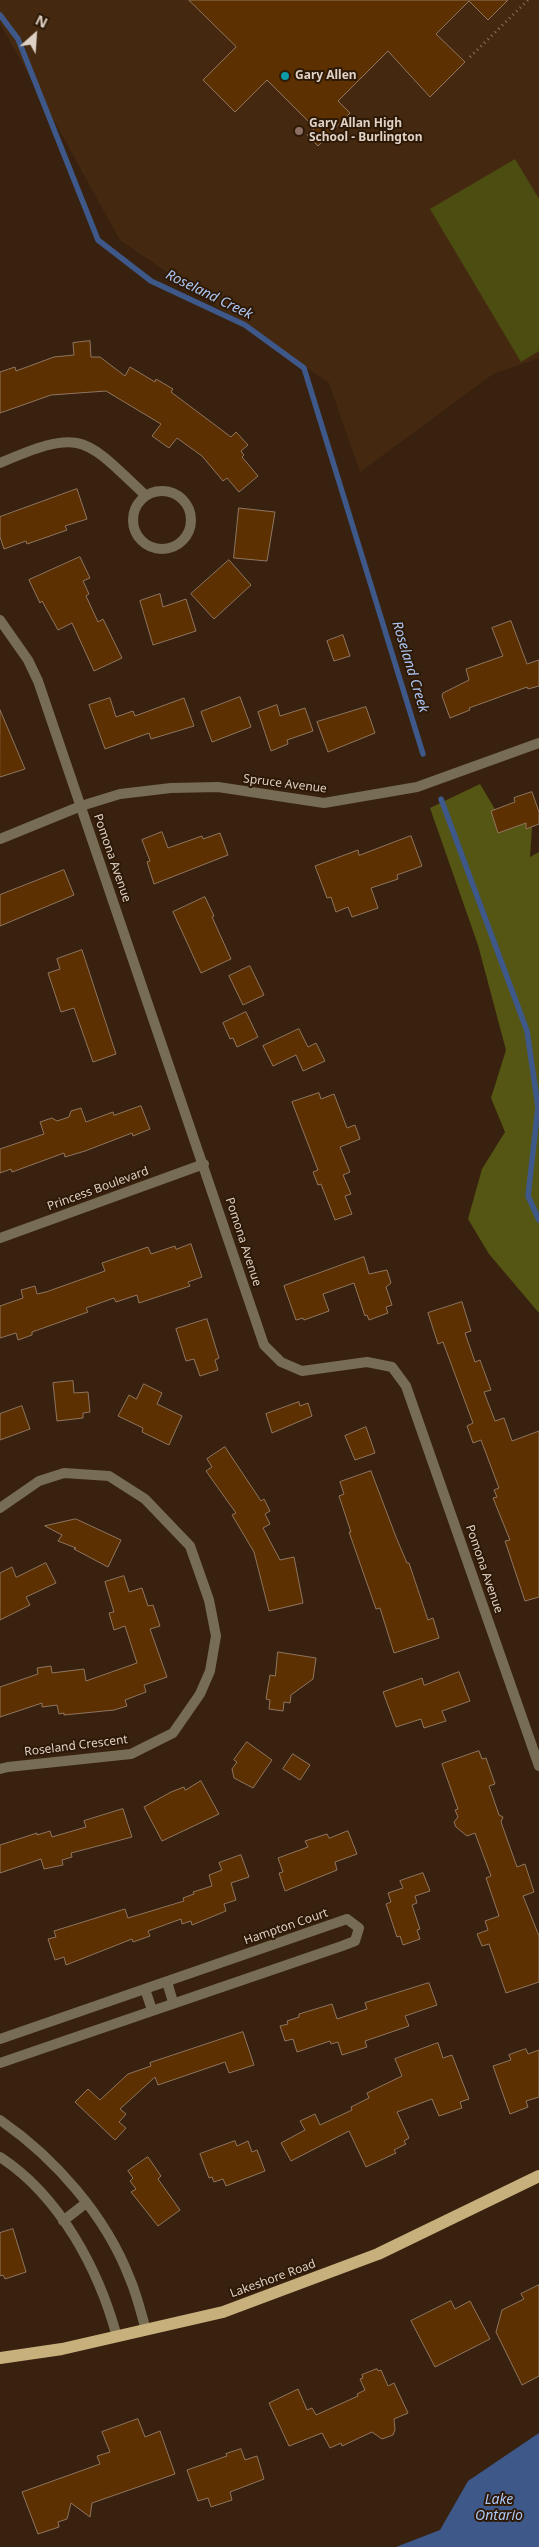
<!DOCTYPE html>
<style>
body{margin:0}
#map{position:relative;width:539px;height:2547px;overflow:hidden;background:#38220f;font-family:"Noto Sans",sans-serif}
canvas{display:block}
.north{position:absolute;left:10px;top:10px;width:50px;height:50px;-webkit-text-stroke:4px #2d1906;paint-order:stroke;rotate:26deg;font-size:14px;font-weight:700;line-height:20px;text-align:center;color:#dfd1c5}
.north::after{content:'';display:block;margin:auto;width:18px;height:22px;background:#dfd1c5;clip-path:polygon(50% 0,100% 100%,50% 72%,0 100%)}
</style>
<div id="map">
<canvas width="539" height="2547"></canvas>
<div class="north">N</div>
</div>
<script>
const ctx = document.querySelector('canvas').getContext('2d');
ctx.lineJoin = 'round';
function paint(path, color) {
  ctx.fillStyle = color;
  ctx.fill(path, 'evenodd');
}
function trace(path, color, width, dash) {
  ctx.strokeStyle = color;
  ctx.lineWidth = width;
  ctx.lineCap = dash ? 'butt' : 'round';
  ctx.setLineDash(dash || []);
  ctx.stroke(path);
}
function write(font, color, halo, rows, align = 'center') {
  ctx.font = font + ' "Noto Sans",sans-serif';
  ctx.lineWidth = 4;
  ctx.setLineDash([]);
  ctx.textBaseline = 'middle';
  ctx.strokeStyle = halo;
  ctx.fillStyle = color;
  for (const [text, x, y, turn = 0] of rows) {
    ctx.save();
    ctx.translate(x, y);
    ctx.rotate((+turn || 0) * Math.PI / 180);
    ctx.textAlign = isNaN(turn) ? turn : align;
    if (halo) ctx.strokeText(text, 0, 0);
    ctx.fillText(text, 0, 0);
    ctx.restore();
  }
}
const built = new Path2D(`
 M0,0H539V358L493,374L360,472L329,383L120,240L0,23Z`);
const green = new Path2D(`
 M515,159L539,199V351L521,362L430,209Z`);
const forest = new Path2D(`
 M480,784L496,811L512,812L532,827L530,857L539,852V1313L489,1254L468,1219L482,1169L505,1132L491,1098L506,1050L478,945L430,808Z`);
const water = new Path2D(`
 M539,2433V2547H396L440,2530L468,2481Z`);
const stream = new Path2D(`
 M0,15L18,39L98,240L151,281L245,325L304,368L423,754
 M441,799L527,1031L538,1107L528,1196L539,1220`);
const building = new Path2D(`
 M189,0H508L488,20L469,1L436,34L465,62L430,97L388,51L338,101L350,113L318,146L307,135L315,128L267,80L235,112L203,80L236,47Z
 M90,341L91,357H100L125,376L130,367L155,382L156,379L173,389L171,392L231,437L236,432L248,445L241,451L244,455L242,457L258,476L239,492L227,478L223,481L202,456L177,438L169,448L152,436L161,424L106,391L51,395L0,413V372L15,367L16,371L54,357L74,355L73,343Z
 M77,489L87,519L65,526L67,530L50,536L27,544L26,541L4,549L0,537V517Z
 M239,508L275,512L267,561L234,558Z
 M80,557L90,578L83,581L89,594L86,596L98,622L103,619L122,658L94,671L72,623L58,630L42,601L40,603L29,580Z
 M229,560L251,585L214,619L191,594Z
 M160,594L163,607L186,599L196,631L153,645L140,601Z
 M511,621L527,664L539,660V686L528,689L527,687L469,708L470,710L450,718L442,696L443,693L469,680L466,669L503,656L492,628Z
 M343,635L350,656L334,661L327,641Z
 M240,697L251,727L212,742L201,712Z
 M110,698L116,717L133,711L135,716L184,698L194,726L151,739L149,733L105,749L89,705Z
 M277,705L280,716L305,708L313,731L287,740L288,744L271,751L258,712Z
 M366,707L375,733L328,752L317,722Z
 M0,710L25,769L0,777Z
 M532,792L539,812V824L526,829V823L498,833L491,811L515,802L514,798Z
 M162,832L168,848L202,836L203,839L220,833L228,855L154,884L147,862L150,861L142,840Z
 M411,836L422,866L397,875L398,879L371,888L378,908L352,917L348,907L336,912L331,897L327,898L315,866L358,850L359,855Z
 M64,870L74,895L0,926V895Z
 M205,897L214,916L212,917L231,959L201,973L173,912Z
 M82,950L116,1054L93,1062L74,1008L61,1012L48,973L60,969L57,959Z
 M250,966L264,995L243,1005L229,976Z
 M246,1012L258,1037L237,1047L233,1038L230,1039L223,1023Z
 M299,1029L308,1047L316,1043L325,1061L303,1071L296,1055L273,1066L263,1046Z
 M319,1093L321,1099L334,1094L347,1128L355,1125L360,1139L340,1147L350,1172L343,1175L351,1194L345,1196L352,1214L335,1220L321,1184L318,1185L313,1172L318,1170L292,1102Z
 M141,1106L150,1129L133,1136L132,1133L85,1151L65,1157L64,1153L12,1172L11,1169L0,1173V1149L44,1134L40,1122L52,1118L57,1121L69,1117L71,1111L81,1108L86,1122L113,1112L114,1115Z
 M191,1244L202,1277L188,1282L190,1286L139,1303L137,1295L116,1302L114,1298L86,1308L88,1312L32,1332V1335L18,1340L16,1333L0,1338V1306L23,1298L21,1290L35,1286L37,1294L46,1292L105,1271L102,1263L148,1247L151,1254L175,1246L176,1249Z
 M364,1257L369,1274L387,1270L391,1283L386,1287L392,1305L386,1307L388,1313L369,1320L367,1315L365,1316L354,1283L323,1294L329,1311L304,1320L303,1318L296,1320L284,1286Z
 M462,1302L471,1331L465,1333L475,1362L480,1360L491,1390L484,1392L495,1421L504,1418L512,1441L539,1431V1597L525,1601L505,1541L510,1540L493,1498L497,1497L494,1490L499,1488L481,1440L473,1443L467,1426L473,1423L443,1342L438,1344L428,1313Z
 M207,1319L219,1358L215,1360L218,1370L200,1376L194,1359L186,1361L176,1329Z
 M73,1381L74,1393L88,1392L90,1412L83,1413V1418L57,1421L53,1383Z
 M144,1384L162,1393L157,1404L182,1416L169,1445L142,1432L143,1428L118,1416L129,1395L136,1399Z
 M299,1402L300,1406L308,1403L312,1416L272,1433L266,1414Z
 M22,1406L30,1429L0,1440V1414Z
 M366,1427L375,1453L355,1460L345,1436Z
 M225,1447L261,1501L264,1499L270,1511L265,1514L270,1524L263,1528L280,1560L294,1557L303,1603L269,1611L254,1552L232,1515L236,1513L206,1471L212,1467L207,1459Z
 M371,1471L396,1537L407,1563H409L428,1620L433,1618L439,1638L394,1653L380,1608L376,1609L349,1532H351L339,1496L344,1494L340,1482Z
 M76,1519L121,1540L108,1567L74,1549L76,1548L58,1541L62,1535L45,1526Z
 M46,1563L56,1583L26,1597L30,1605L0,1620V1573L12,1567L16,1577Z
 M124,1576L129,1592L142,1588L148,1606L153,1605L160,1626L150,1629L167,1677L144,1685L146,1692L125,1700L127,1706L114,1710L64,1715V1713L59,1714L57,1705L42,1707V1703L0,1717V1687L38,1674L37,1668L51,1666L52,1673L84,1669L86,1681L137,1663L125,1626L114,1630L109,1613L114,1612L105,1582Z
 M278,1652L316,1658L313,1679L291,1695L290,1703L284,1702L283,1711L269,1709L270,1700L266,1699L270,1675L275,1676Z
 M459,1672L470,1701L442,1711L446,1721L424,1728L421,1719L396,1727L383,1692L422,1678L424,1685Z
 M247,1742L272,1760L253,1788L234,1778L232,1769L237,1762L234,1760Z
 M479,1751L482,1759L486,1758L495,1784L489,1786L499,1815L503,1817L501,1822L517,1867L525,1864L534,1892L523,1896L539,1936V1982L506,1993L489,1944L482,1946L477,1934L488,1930L485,1921L499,1916L486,1878L491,1876L475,1833L467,1836L456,1827L454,1822L458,1817L455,1810L458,1809L442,1764Z
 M293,1754L310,1765L300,1780L283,1769Z
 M201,1781L219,1814L162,1841L144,1807L171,1792L184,1787L185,1790Z
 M123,1809L132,1837L71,1853L72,1857L62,1860L63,1865L44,1869L41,1859L0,1873V1845L37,1833V1835L50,1831L52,1837L86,1827L84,1821Z
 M348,1831L357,1854L335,1862L337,1870L285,1891L279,1873L283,1872L278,1858L308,1847L305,1841L327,1834L329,1838Z
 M241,1855L249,1877L231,1883L236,1900L224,1904L226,1911L192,1925L191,1921L182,1924L181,1919L148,1931L150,1936L133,1942L132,1939L66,1965L64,1957L55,1960L48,1939L56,1937L54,1931L125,1909L128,1918L184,1901L183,1898L194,1894L193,1892L212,1886L209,1875L222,1870L219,1863Z
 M423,1873L430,1891L415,1896L417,1903L412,1905L420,1929L417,1930L420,1939L403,1945L400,1936L397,1937L386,1904L391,1902L388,1893L403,1888L400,1881Z
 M429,1983L437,2005L405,2016L409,2026L365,2041L367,2047L342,2055L338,2042L331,2044L330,2041L297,2052L293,2039L285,2041L280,2026L288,2024L287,2021L299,2017V2014L332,2004L337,2019L367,2009L365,2003Z
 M243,2032L254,2065L229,2073L225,2062L158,2085L155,2077L120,2109L126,2114L119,2122L126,2128L115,2140L75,2102L88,2089L100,2100L128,2074L151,2066L150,2063Z
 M438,2043L443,2058L452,2055L469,2099L460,2102L462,2108L439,2116L432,2099L397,2112L409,2138L404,2141L406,2144L394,2150L396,2153L366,2167L349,2131L291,2161L281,2143L305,2130L300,2121L315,2114L320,2125L352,2110L351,2107L369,2098L367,2093L402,2076L395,2059Z
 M526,2049L528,2054L539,2050V2097L526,2101L528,2107L510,2114L493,2066L511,2060L509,2055Z
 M235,2141L237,2146L248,2141L252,2152L257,2150L265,2171L226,2186L223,2179L214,2182L212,2177L209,2178L200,2154Z
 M148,2157L161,2176L158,2179L180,2210L158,2226L131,2192L136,2189L130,2181L133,2178L128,2171Z
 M13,2229L26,2272L5,2279L3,2275L0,2276V2233Z
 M539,2285V2376L522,2385L496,2332L502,2310L524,2299L521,2294Z
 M451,2301L455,2309L470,2301L490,2339L435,2367L411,2321Z
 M377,2369L378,2371L381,2370L388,2386L394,2383L408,2413L394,2419L395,2430L393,2435L382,2439L372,2432L342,2446L341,2443L330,2448L322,2433L289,2446L269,2403L298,2389L307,2410L312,2408L316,2415L358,2396L357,2394L365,2390L360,2379L363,2378L362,2375Z
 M138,2419L145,2437L160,2431L175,2474L92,2503L90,2517L71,2503L67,2519L58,2522L59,2527L38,2534L22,2492L100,2464L97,2456L110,2452L102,2432Z
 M241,2449L245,2460L257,2456L264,2479L230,2492L232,2500L211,2507L208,2498L198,2501L187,2470L227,2456L226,2454Z`);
const path = new Path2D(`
 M470,57L528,0`);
const minor = new Path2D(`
 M0,463C82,428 83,436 145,495
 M133 520a29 29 0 1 1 58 0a29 29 0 1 1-58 0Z
 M0,620L28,660L38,681L264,1345L281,1362L302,1371L367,1362L392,1367L406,1386L539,1766
 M0,1238L204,1164
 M0,1508L39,1481L64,1473L109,1476L145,1499L190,1546L209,1600L216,1636L210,1671L200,1694L173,1733L131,1754L8,1767L0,1769
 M167,1982L173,2002
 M145,1989L152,2010
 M0,2039L347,1919L359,1928L355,1941L342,1946L0,2063`);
const tertiary = new Path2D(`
 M0,839L81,806L120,794L171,788L218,787L324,803L417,787L539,743
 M0,2120C55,2158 106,2216 130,2279C137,2295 141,2313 146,2330
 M0,2157C60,2196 99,2270 117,2337
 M63,2221L86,2203`);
const primary = new Path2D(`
 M0,2358L62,2349L223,2312L378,2254L539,2176`);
const markers = [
 [285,76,5,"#0f9aa8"],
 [299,131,5,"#8d6e63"]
];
const poiNames = [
 ["Gary Allen",295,76],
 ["Gary Allan High",309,124],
 ["School - Burlington",309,138]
];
const streetNames = [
 ["Spruce Avenue",285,784,7],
 ["Pomona Avenue",112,858,71],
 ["Princess Boulevard",98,1189,-20],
 ["Pomona Avenue",243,1242,72],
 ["Pomona Avenue",484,1569,71],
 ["Roseland Crescent",76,1746,-7],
 ["Hampton Court",286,1927,-19],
 ["Lakeshore Road",273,2279,-20]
];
const waterNames = [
 ["Roseland Creek",209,295,26],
 ["Roseland Creek",410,667,73],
 ["Lake",499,2500],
 ["Ontario",499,2516]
];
paint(built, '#442910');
paint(green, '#4b4d11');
paint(forest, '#555614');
paint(water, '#3e5889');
trace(stream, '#3e5889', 5.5);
paint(building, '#5c3000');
trace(building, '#8f7560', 1);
trace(path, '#867464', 3, [1, 4]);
trace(minor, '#776c54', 10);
trace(tertiary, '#776c54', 10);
trace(primary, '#c8b07d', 12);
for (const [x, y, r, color] of markers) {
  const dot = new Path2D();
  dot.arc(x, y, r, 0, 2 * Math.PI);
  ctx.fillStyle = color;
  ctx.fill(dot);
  trace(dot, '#2d1906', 2);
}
write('bold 12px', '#dfd1c5', '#2d1906', poiNames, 'left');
write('12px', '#dfd1c5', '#2d1906', streetNames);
write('italic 14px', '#adc6f3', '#2d1906', waterNames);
</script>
